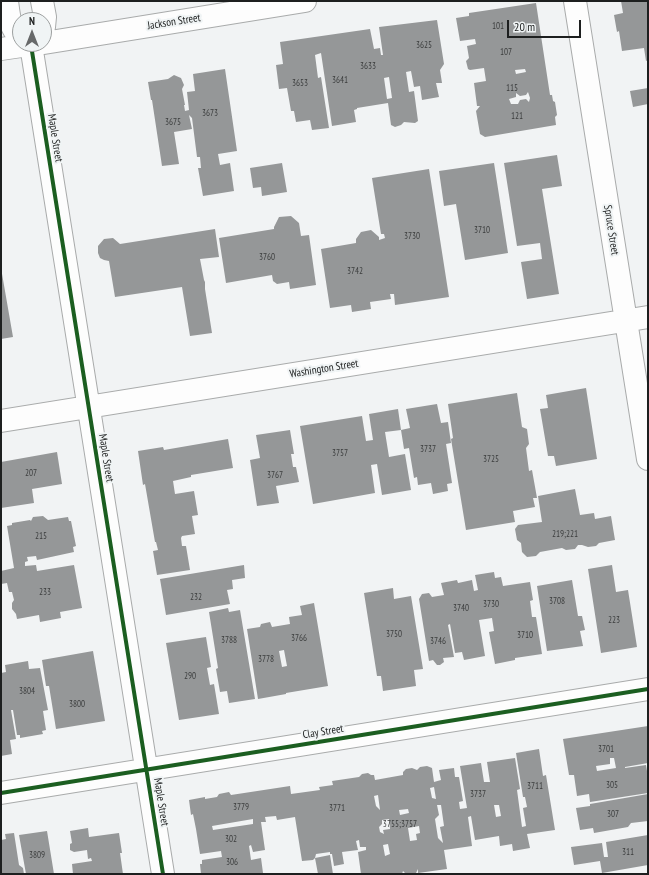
<!DOCTYPE html>
<style>
body{margin:0}
#map{position:relative;width:649px;height:875px;overflow:hidden;background:#f1f3f4;font-family:"PT Sans Narrow",sans-serif}
canvas{display:block}
.frame{position:absolute;inset:0;border:2px solid #1d1f1f;pointer-events:none}
.north{position:absolute;left:12px;top:12px;width:40px;height:40px;box-sizing:border-box;background:#f0f4f5;border:1px solid #9c9f9f;border-radius:50%;rotate:0deg;font-size:11px;font-weight:700;line-height:16px;text-align:center;color:#1d1f1f}
.north::after{content:'';display:block;margin:auto;width:14px;height:18px;background:#67696a;clip-path:polygon(50% 0,100% 100%,50% 72%,0 100%)}
.scale{position:absolute;left:507px;top:20px;width:74px;height:18px;box-sizing:border-box;border:2px solid #1d1f1f;border-top:0;padding-left:5px;font-size:12px;line-height:14px;white-space:nowrap;color:#1d1f1f;-webkit-text-stroke:3px #f0f4f5;paint-order:stroke}
</style>
<div id="map">
<canvas width="649" height="875"></canvas>
<div class="frame"></div>
<div class="north">N</div>
<div class="scale">20 m</div>
</div>
<script>
const ctx = document.querySelector('canvas').getContext('2d');
ctx.lineJoin = 'round';
function paint(path, color) {
  ctx.fillStyle = color;
  ctx.fill(path, 'evenodd');
}
function trace(path, color, width, dash) {
  ctx.strokeStyle = color;
  ctx.lineWidth = width;
  ctx.lineCap = dash ? 'butt' : 'round';
  ctx.setLineDash(dash || []);
  ctx.stroke(path);
}
function write(font, color, halo, rows, align = 'center') {
  ctx.font = font + ' "PT Sans Narrow",sans-serif';
  ctx.lineWidth = 4;
  ctx.setLineDash([]);
  ctx.textBaseline = 'middle';
  ctx.strokeStyle = halo;
  ctx.fillStyle = color;
  for (const [text, x, y, turn = 0] of rows) {
    ctx.save();
    ctx.translate(x, y);
    ctx.rotate((+turn || 0) * Math.PI / 180);
    ctx.textAlign = isNaN(turn) ? turn : align;
    if (halo) ctx.strokeText(text, 0, 0);
    ctx.fillText(text, 0, 0);
    ctx.restore();
  }
}
const building = new Path2D(`
 M621,1H648V60L646,61L644,48L622,51L619,31L617,32L614,15L623,13Z
 M536,3L550,95H552L553,101L555,102L557,115L555,117L556,125L485,137L480,134L476,111L480,106H477L474,83L486,81L484,68L470,70L468,69L466,61L469,58L467,46L476,44L475,39L460,41L456,18L469,16V13ZM525,69L526,72L516,74L515,70ZM528,92L530,98L529,102L526,99L520,100L518,104H511L509,99L516,97V93L520,96L526,95Z
 M437,20L444,64L440,70L442,83H436L439,97L422,100L420,86L414,87L411,71L406,72L409,92L414,91L418,121L415,123L404,122L401,125L395,127L391,125L388,103L357,108V109L354,110L356,122L332,126L321,53L315,55L318,78L321,77L329,128L312,130L310,120L296,122L294,111H291L287,88L279,89L276,65L283,64L280,42L370,29L374,49L380,48L381,55H383L379,27ZM389,77L392,98L387,99L384,78Z
 M225,69L237,151L218,154L220,165L230,163L234,191L203,196L198,168H201L200,157H197L192,118L189,115L192,129L174,132L179,164L162,166L152,100H151L148,82L168,79L174,75L181,78L184,85L182,89L185,105H184L185,111L189,110L187,92L195,91L193,74Z
 M648,88V104L633,107L630,91Z
 M557,155L562,186L542,189L559,294L527,299L521,262L542,259L540,243L517,246L504,163Z
 M282,163L287,192L262,196L261,187L253,188L250,168Z
 M494,163L508,253L465,260L456,204L444,206L439,171Z
 M429,169L449,297L395,305L394,294H390L391,299L370,302L371,309L352,312L351,305L330,308L321,249L356,243V239L361,232L371,230L379,237V240L385,238L384,234H381L372,178Z
 M291,216L299,223L301,236L309,235L316,285L290,289L289,282L277,284L273,281L272,275L226,283L219,238L274,229V227L279,217Z
 M215,229L219,257L200,259L204,280L205,282V289L212,333L190,336L182,287L115,297L109,261L104,260L100,258L98,253V246L104,239L113,238L120,244Z
 M1,268L13,337L1,339Z
 M586,388L597,459L556,466L554,456H548L540,409L548,408L546,395Z
 M517,393L522,427L527,429L529,444L526,448L529,471L532,470L537,498H533L535,507L513,511L515,522L466,530L451,439L453,438L448,404Z
 M437,404L441,423L448,422L451,443L446,444L452,483L447,484L448,491L433,494L431,483L418,485L417,477L414,478L409,448L404,449L401,430L410,428L406,409Z
 M398,409L401,430L385,432L389,457L405,454L411,490L382,495L377,464L371,465L375,493L313,504L300,426L362,416L366,441L373,440L369,414Z
 M290,430L294,454H291L293,467H296L299,482L276,486L279,503L257,506L250,460L260,458L256,435Z
 M228,439L233,468L191,475V477L173,481L175,494L194,491L198,515L192,516L195,534L182,536L181,538L182,546H186L190,570L157,575L153,551L158,550L156,542H155L145,484L143,485L138,451L163,447L164,450Z
 M57,452L62,484L32,489L34,503L1,508V462Z
 M575,489L580,515L594,513L595,519L611,516L615,540L599,543L596,546L588,547L582,545H578L575,549L566,550L562,548L540,552L536,556L527,557L522,552L521,543L517,540L515,529L518,525L542,522L538,496Z
 M43,516L48,520L68,517L69,521H71L76,546L73,547L74,552L37,560L36,556L27,557L28,561L25,562V566L36,565L37,571L74,565L82,608L60,612L61,618L40,622L39,615L17,619L16,614L12,609V603L14,600L12,592H9L7,583L1,584V571L14,568L7,526L12,525V523L30,520L31,521L33,517Z
 M244,565L245,578L232,580L233,589L227,590L230,604L166,615L160,579Z
 M612,565L616,592L628,590L637,647L601,653L588,569Z
 M494,572L495,578L501,577L503,586L530,582L533,600L530,601L532,617H536L542,654L515,658V660L495,664L489,632L494,631L492,618L479,620L485,656L464,660L462,652L455,653L450,624L448,625L454,657L443,658L444,662L440,665H437L433,660L429,661L419,599L422,594L429,593L432,597L444,595L441,583L457,580L458,583L472,580L474,591L478,590L475,575Z
 M572,580L578,616H582L585,630L580,631L583,646L547,651L537,586Z
 M393,588L394,599L411,596L423,669L414,670L416,686L383,691L381,676H377L364,593Z
 M314,603L328,686L286,693V694L258,699L247,629L260,627L261,624L270,622L272,627L290,624L289,617L302,615L300,606ZM284,650L287,666L282,667L279,651Z
 M228,608L229,612L240,610L255,699L229,703L227,691L220,692L216,669L218,668L209,612Z
 M206,637L211,667L207,668L210,685L214,684L219,714L179,720L166,643Z
 M93,651L105,721L56,729L49,686H46L42,660Z
 M28,661L29,669L40,668L48,710L43,711L46,730L42,731L43,734L20,738V735H17L13,710H11L16,739L10,740L12,754L1,756V673L6,672L5,665Z
 M648,726V763L625,767V768L646,765L648,777V793L590,802L589,794L577,796L574,775H569L563,739ZM610,758H614L616,768L597,771L596,766L610,764Z
 M539,749L543,776L546,775L555,830L527,834L530,848L513,851L512,844L500,846L499,836L475,840L471,816L468,817L472,846L444,850L447,869L418,873V869L416,873L406,874L403,871L402,874H361L358,852L366,850V847H360L359,840L356,841L358,850L342,852L344,864L334,866L332,854H330V852L316,854L315,858L330,855L333,874H318L315,858L313,860L302,861L295,817L277,820L276,816L265,817L266,822H261L265,850L253,852L251,845L249,846L251,860L261,858L263,873L201,874L200,864H202V860L222,857L221,851L200,854L196,829L193,814L191,815L189,800L205,797V799L217,797L219,794L229,792L231,795L290,786L291,794L320,790L319,787L333,785L332,781L359,777L362,774L368,773L371,775H374L375,780L403,775V772L406,769L412,768L417,770L420,767L427,766L432,768L434,782L441,780L439,770L454,768L455,777H459L463,801L459,802L460,809L467,808L460,766L481,763L484,782H490L487,762L515,758L520,789L517,790L522,827L526,826L523,808L527,807L525,797H523L516,753ZM434,787L436,799L432,798L430,788ZM378,795L380,810L376,806L374,796ZM437,805H441L444,826L440,827L443,843L438,838L435,819L439,815ZM494,805H499L501,816L496,817ZM408,809L409,813L400,815L399,810ZM253,819V824L213,830L212,826ZM389,819L390,829L383,830L384,834L380,832L379,827L382,824V820ZM419,826L420,833L416,834L417,840L410,841L408,828ZM388,844L390,854L385,856L383,845Z
 M648,794V821L631,823L628,827L594,833L593,828L580,830L576,808L590,806V804Z
 M88,828L89,837L119,833L122,853H120L123,874H73L72,864L92,861L91,858L88,859L87,850L74,852L70,850V844L72,843L70,831Z
 M47,831L54,874H26L19,835Z
 M14,833L19,865L23,868L24,874H1V840L6,839L5,834Z
 M648,835V865L602,873L600,861L574,865L571,847L602,843L604,857H608L606,842Z`);
const minor = new Path2D(`
 M7,1C9,16 9,26 20,38
 M42,1L45,17L44,27
 M575,1L648,459
 M44,43L305,1
 M31,45L163,874
 M1,49L35,44
 M1,421L648,317
 M1,793L648,689`);
const cycleway = new Path2D(`
 M31,45L163,874
 M1,793L648,689`);
const numberNames = [
 ["101",498,26],
 ["3625",424,45],
 ["107",506,52],
 ["3633",368,66],
 ["3641",340,80],
 ["3653",300,83],
 ["115",512,88],
 ["3673",210,113],
 ["121",517,116],
 ["3675",173,122],
 ["3710",482,230],
 ["3730",412,236],
 ["3760",267,257],
 ["3742",355,271],
 ["3737",428,449],
 ["3757",340,453],
 ["3725",491,459],
 ["207",31,473],
 ["3767",275,475],
 ["219;221",565,534],
 ["215",41,536],
 ["233",45,592],
 ["232",196,597],
 ["3708",557,601],
 ["3730",491,604],
 ["3740",461,608],
 ["223",614,620],
 ["3750",394,634],
 ["3710",525,635],
 ["3766",299,638],
 ["3788",229,640],
 ["3746",438,641],
 ["3778",266,659],
 ["290",190,676],
 ["3804",27,691],
 ["3800",77,704],
 ["3701",606,749],
 ["305",612,785],
 ["3711",535,786],
 ["3737",478,794],
 ["3779",241,807],
 ["3771",337,808],
 ["307",613,814],
 ["3755;3757",400,824],
 ["302",231,839],
 ["311",628,852],
 ["3809",37,855],
 ["306",232,862]
];
const streetNames = [
 ["Jackson Street",174,22,-9],
 ["Maple Street",55,138,81],
 ["Spruce Street",611,230,81],
 ["Washington Street",324,369,-9],
 ["Maple Street",106,458,81],
 ["Clay Street",323,732,-9],
 ["Maple Street",161,802,81]
];
paint(building, '#959798');
trace(minor, '#a9abab', 24);
trace(minor, '#fdfdfd', 22);
trace(cycleway, '#1b5e20', 4);
write('9px', '#3b3d3d', null, numberNames);
write('11px', '#1d1f1f', '#f0f4f5', streetNames);
</script>
